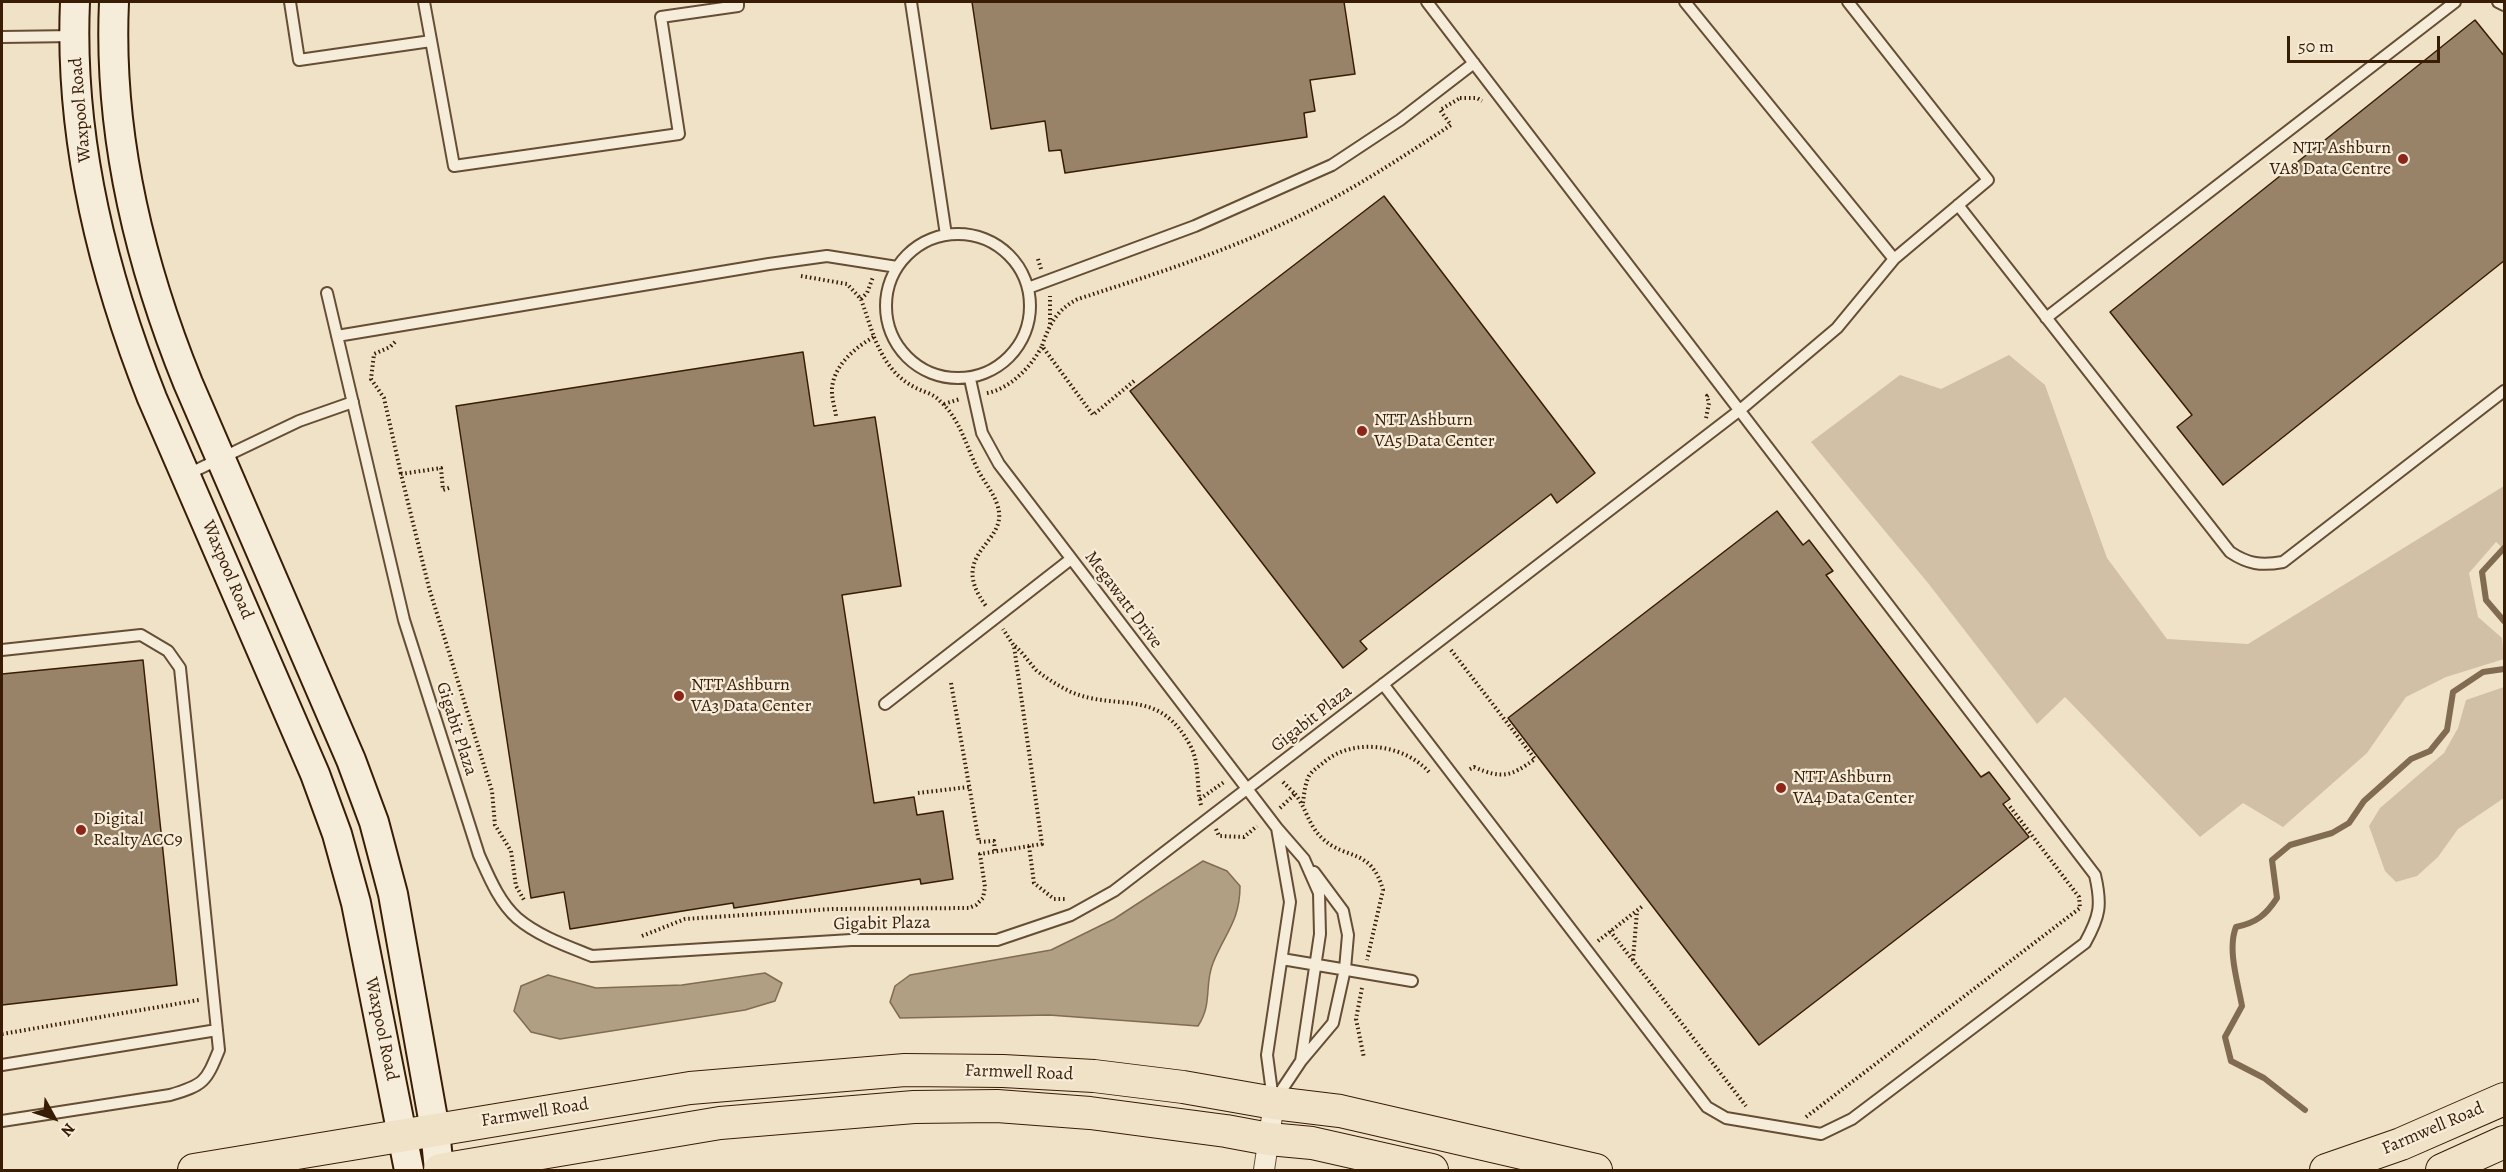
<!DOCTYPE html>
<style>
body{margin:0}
#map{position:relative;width:2506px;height:1172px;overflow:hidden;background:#f0e2c6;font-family:Alegreya,serif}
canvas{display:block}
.frame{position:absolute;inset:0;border:3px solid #381c04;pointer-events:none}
.north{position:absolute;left:24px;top:1088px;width:60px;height:60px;-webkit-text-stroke:4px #f5ecda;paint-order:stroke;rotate:130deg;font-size:16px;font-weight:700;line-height:24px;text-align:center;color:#381c04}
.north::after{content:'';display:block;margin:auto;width:21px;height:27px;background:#381c04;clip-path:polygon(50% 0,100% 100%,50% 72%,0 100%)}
.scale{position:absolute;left:2287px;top:36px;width:153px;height:27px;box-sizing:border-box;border:3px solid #381c04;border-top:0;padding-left:8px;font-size:18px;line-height:21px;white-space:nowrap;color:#381c04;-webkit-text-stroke:4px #f5ecda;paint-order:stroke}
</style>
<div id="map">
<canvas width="2506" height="1172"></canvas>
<div class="frame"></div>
<div class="north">N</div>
<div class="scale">50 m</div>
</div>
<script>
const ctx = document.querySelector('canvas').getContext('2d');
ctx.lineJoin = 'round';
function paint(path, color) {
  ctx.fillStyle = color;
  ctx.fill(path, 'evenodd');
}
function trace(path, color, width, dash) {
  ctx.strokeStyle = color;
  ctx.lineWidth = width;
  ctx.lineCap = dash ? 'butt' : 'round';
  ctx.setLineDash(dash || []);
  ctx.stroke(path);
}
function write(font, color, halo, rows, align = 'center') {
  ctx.font = font + ' Alegreya,serif';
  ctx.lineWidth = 4.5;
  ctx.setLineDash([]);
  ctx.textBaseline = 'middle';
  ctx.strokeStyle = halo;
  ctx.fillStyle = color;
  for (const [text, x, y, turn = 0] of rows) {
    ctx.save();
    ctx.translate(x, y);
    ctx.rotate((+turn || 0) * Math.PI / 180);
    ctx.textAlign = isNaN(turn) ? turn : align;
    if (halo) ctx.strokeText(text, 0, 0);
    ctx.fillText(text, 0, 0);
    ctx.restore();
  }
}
const green = new Path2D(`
 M2009,355L2045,385L2107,558L2167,639L2248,644L2504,486V549L2496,542L2469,573L2478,617L2502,638L2504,659L2446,677L2406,697L2367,753L2283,827L2243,803L2200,837L2065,697L2037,724L1928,583L1811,442L1900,375L1941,389Z
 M2504,687V798L2458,829L2438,857L2417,876L2396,882L2385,871L2369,826L2380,808L2444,753L2458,728L2466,700Z`);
const water = new Path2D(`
 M1203,861L1227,871L1240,886C1240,921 1225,933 1213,963C1204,985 1213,1003 1198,1026L1049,1015L900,1018L890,1002L895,986L910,975L1051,950L1114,919Z
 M765,973L782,983L775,1001L745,1010L560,1039L531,1032L514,1011L521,986L548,975L596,988L682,985Z`);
const stream = new Path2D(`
 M2504,548L2482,572L2486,600L2504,621
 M2305,1110L2264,1078L2231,1061L2225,1037L2242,1006C2238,983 2227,949 2236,927C2256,923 2266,915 2277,898L2272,860L2290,845L2332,833L2349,823L2364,801L2392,776L2411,759L2430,751L2447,730L2453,692L2483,672L2504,669`);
const building = new Path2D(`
 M972,2H1344L1355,74L1310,80L1315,111L1304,113L1307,137L1065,173L1061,150L1049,151L1045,121L991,129Z
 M2475,20L2505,57V260L2223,485L2177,427L2192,415L2110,312Z
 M1384,196L1595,473L1557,503L1551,494L1360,641L1367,649L1343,668L1130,391Z
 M803,352L814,426L875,417L901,586L842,595L874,803L914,797L917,815L943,811L953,879L921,884L920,879L734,908L733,903L570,929L564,892L531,898L456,406Z
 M1777,511L1803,545L1809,540L1833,571L1826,575L1981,777L1989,772L2010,799L2003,804L2029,837L1759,1045L1508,718Z
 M143,660L177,985L2,1005V674Z`);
const path = new Path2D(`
 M1460,98H1477L1482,101
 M1038,259L1041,269
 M801,276L847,284L861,299L874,337C855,347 831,368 832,392C832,400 835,408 836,416
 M861,299L867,293L873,277
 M1050,324V296
 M874,337C883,359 894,377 916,388C924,392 934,394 940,401C961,420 966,447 979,472C985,483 993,492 997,504C1012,544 945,551 986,606
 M395,342L390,347L374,354L371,379L384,398L401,474
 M1134,381L1093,415L1042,346C1049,325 1057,309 1078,299C1152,275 1228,251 1297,217C1351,191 1401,158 1451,125L1440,110L1460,98
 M987,393C1010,389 1032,366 1042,346
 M944,404L960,399
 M1706,418L1709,403L1707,396L1710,394
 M449,488L443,490L441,468L401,474L429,588L492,791L495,825L511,851L516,886L524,900
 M1015,646C1023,653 1029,662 1036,670C1047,679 1059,686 1071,692C1118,712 1159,686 1191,747C1200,765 1196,786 1201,805
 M1451,650L1535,759C1510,777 1502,779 1474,767L1468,770
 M951,683L979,842L994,841L995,852
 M918,793L969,787
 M1295,794C1306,807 1308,825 1322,838C1346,861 1371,847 1383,890L1367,960
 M1200,799L1224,782
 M1303,803C1304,794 1305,784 1309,776C1312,771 1318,767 1323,763C1352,737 1404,744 1429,772
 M1280,808L1295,794L1281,780
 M1216,829L1219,836L1244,837L1257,826
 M1029,846L1034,883L1054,899H1066
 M1610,931L1746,1106
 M642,936L685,919L832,909L969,908L976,905L983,898L985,887L980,854L1042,844L1014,646L1003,629
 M1598,941L1644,905
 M1633,960L1637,911
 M1362,988L1356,1019L1364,1058
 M2,1034L199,1000
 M1806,1117L2080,908L2079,897L2008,804`);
const lane = new Path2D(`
 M290,2L299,60L431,41
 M424,2L454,166L679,134L661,17L738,6V2
 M911,2L946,235
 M1848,2L1988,180L1894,259
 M2498,2L2504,5
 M2,37L75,36
 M1958,205L2230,552C2248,564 2261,566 2283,562L2504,391
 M886 306a72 72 0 1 1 144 0a72 72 0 1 1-144 0Z
 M1028,288L1195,226L1332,165L1400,120L1474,63
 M327,293L404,620L479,855C489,877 499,902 517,918C538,936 567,946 592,956L851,940H997L1071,915L1114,891L1209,818L1740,410L1837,328L1894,259L1685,2
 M2046,318L2455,2
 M337,336L769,264L827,256L897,267
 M970,379L982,433L999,464L1277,828L1304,859L1319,893L1320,934L1301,1061L1275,1100
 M186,475L299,421L353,402
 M2,650L141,635L168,651L180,668L219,1050C206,1082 204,1085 170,1095L2,1121
 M1383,684L1707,1107L1726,1118L1821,1134L1852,1119L2085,943C2100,916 2102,905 2095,875L1427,2
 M885,704L1071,559
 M1282,959L1412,981
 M1301,1061L1333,1023L1345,969L1348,935L1343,911L1314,872
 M2,1065L217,1030
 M1273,1100L1267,1055L1290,902L1277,828`);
const street = new Path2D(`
 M1264,1170L1274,1103`);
const secondary = new Path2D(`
 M75,2C69,138 102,272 152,398L315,774L337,834L356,903L409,1170
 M114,2C108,133 139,262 188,383L351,760L374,822L393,894L435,1130L439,1170`);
const primary = new Path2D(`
 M194,1170L690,1088L905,1070L1003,1071L1094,1076L1183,1087L1274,1103L1340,1111L1596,1170
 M440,1170L720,1123L914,1107L997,1106L1090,1113L1226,1131L1269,1139L1312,1143L1432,1170
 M2326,1170L2401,1144L2504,1099
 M2442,1170L2504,1142`);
const markers = [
 [2403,159,6,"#8f2418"],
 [1362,431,6,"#8f2418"],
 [679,696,6,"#8f2418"],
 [1781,788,6,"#8f2418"],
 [81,830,6,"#8f2418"]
];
const streetNames = [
 ["Waxpool Road",81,110,-95],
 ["Waxpool Road",227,570,67],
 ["Megawatt Drive",1123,600,53],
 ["Gigabit Plaza",1312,719,-38],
 ["Gigabit Plaza",456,729,72],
 ["Gigabit Plaza",882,924,-1],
 ["Waxpool Road",381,1029,78],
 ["Farmwell Road",1019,1073,2],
 ["Farmwell Road",535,1113,-9],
 ["Farmwell Road",2433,1129,-23]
];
const poiNames = [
 ["NTT Ashburn",2391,149,"right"],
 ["VA8 Data Centre",2391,170,"right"],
 ["NTT Ashburn",1374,421],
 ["VA5 Data Center",1374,442],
 ["NTT Ashburn",691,686],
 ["VA3 Data Center",691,707],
 ["NTT Ashburn",1793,778],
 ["VA4 Data Center",1793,799],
 ["Digital",93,820],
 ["Realty ACC9",93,841]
];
paint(green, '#d1c0a5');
paint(water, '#b19f84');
trace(water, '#816b51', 1.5);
trace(stream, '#816b51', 6);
paint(building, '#988369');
trace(building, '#381c04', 1.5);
trace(lane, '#664e34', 14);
trace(street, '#664e34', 22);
trace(secondary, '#381c04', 32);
trace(primary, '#381c04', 34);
trace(path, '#381c04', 4, [1.5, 3]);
trace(lane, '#f5ecda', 10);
trace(street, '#f5ecda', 20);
trace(secondary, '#f5ecda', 28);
trace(primary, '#f0e2c6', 32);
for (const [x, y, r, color] of markers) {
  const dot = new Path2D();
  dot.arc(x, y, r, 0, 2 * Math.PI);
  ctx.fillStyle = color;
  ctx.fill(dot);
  trace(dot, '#f5ecda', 2);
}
write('18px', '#381c04', '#f5ecda', streetNames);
write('18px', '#381c04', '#f5ecda', poiNames, 'left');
</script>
